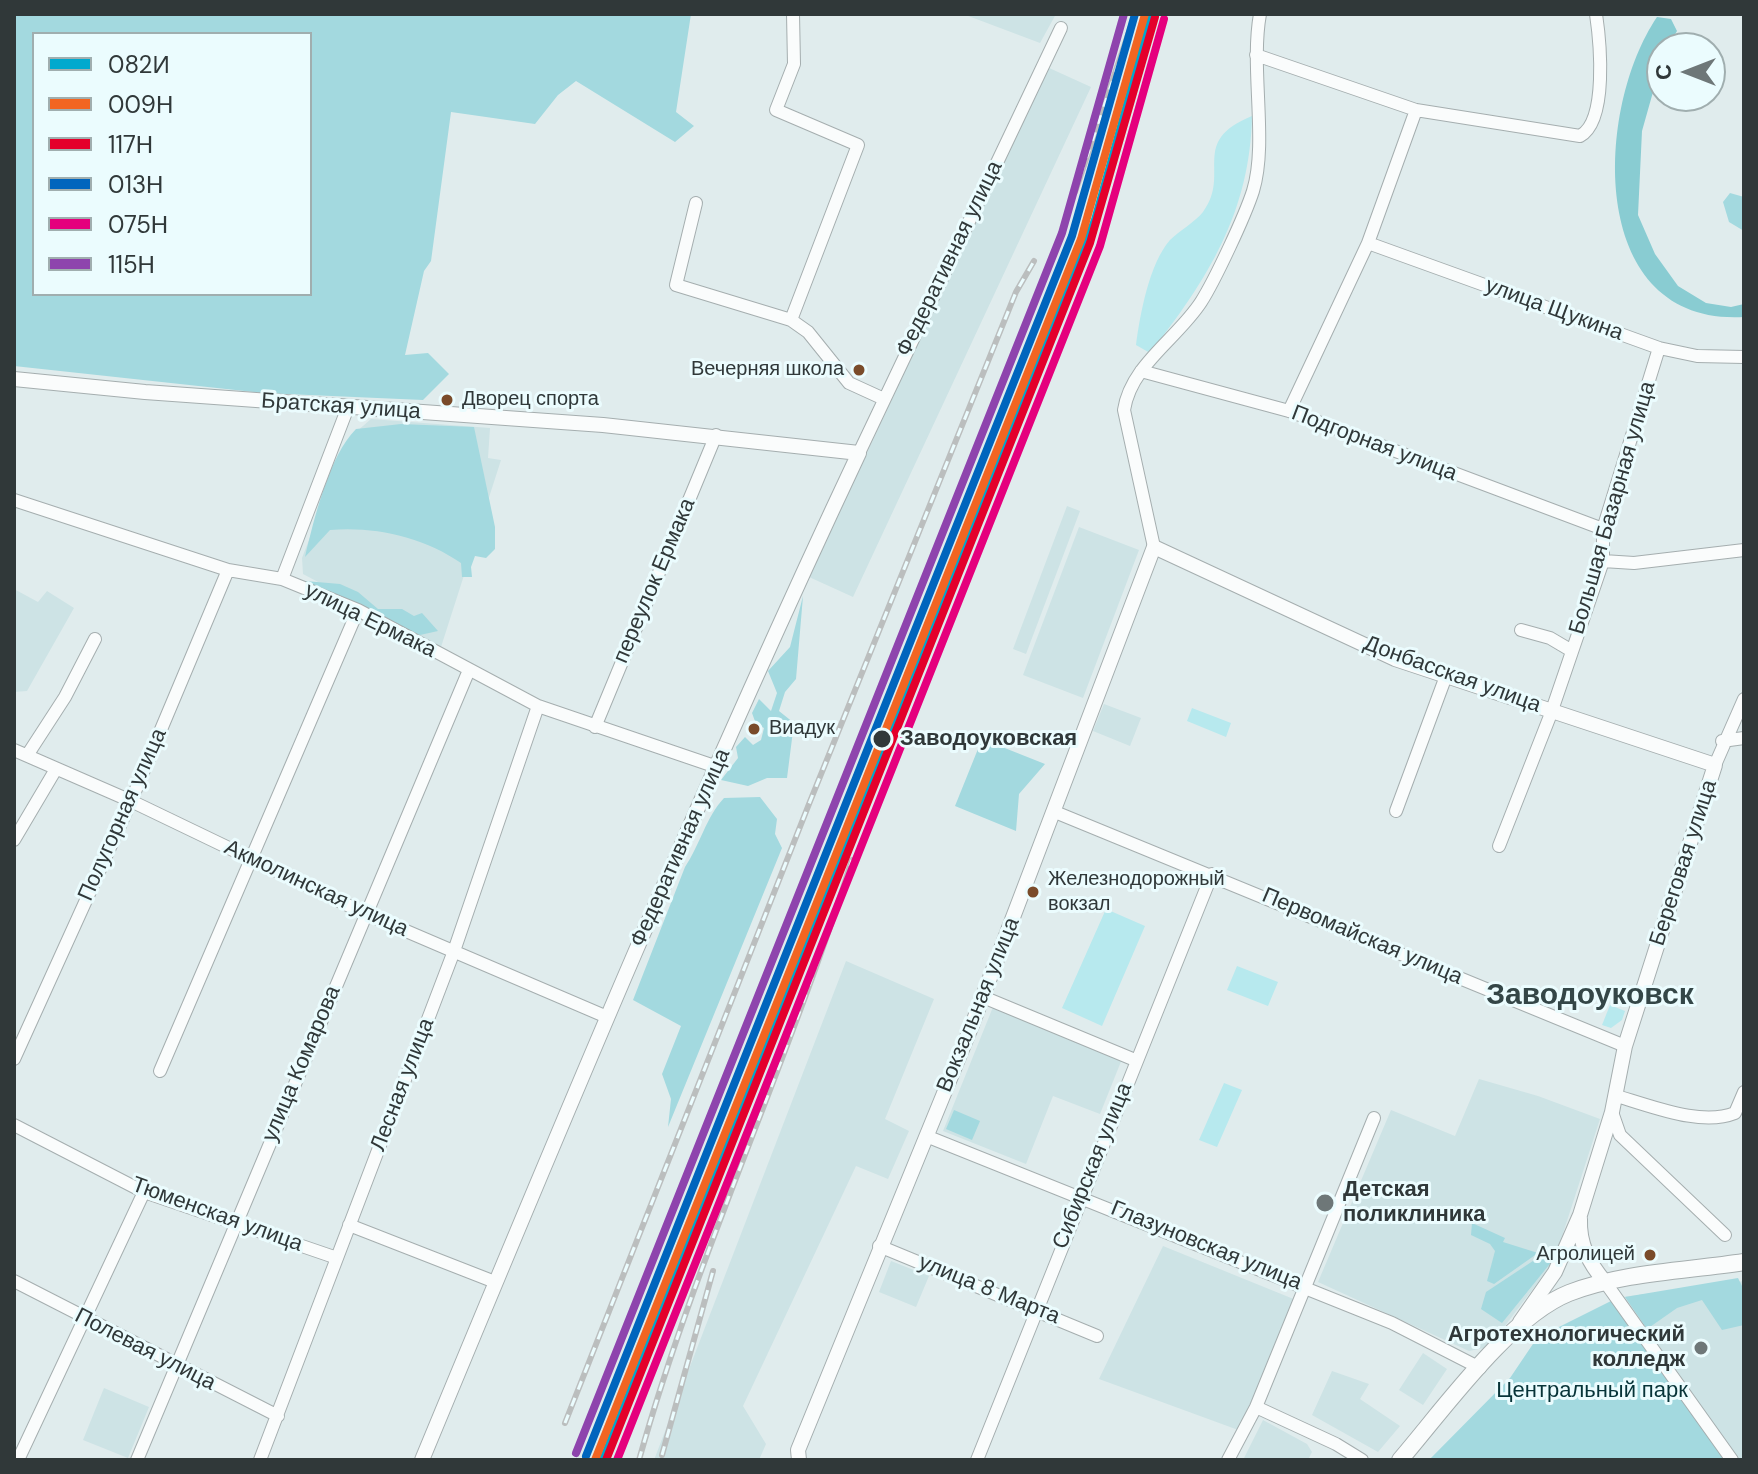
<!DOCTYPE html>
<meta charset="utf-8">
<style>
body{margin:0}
#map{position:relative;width:1758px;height:1474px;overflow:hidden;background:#e0eced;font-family:"DM Sans",sans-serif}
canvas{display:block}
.frame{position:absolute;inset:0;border:16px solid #303839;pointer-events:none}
.legend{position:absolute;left:32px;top:32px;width:280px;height:264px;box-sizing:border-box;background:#ebfcfe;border:2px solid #a0aeaf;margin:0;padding:10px 14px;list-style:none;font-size:24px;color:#303839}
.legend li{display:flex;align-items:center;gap:16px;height:40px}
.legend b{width:40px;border:2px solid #a0aeaf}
.north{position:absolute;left:1646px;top:32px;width:80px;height:80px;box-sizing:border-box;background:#ebfcfe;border:2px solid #a0aeaf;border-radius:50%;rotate:270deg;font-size:22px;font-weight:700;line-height:32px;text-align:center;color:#303839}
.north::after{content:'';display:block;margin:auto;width:28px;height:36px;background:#6e7778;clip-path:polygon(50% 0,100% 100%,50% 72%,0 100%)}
</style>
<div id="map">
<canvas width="1758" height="1474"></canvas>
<div class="frame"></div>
<ul class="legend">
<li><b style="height:10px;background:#00a9ce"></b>082И</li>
<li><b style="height:10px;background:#f26522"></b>009Н</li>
<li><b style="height:10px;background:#e4002b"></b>117Н</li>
<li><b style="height:10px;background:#0065bd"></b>013Н</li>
<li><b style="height:10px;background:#e5007d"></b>075Н</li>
<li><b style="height:10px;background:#8e44ad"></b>115Н</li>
</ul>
<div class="north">С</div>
</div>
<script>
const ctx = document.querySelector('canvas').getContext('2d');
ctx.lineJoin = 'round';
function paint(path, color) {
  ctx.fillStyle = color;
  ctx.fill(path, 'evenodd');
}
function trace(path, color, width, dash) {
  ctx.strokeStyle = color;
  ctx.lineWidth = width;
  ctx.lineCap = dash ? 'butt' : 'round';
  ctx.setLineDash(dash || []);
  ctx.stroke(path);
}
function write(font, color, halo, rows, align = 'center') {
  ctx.font = font + ' "DM Sans",sans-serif';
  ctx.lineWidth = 6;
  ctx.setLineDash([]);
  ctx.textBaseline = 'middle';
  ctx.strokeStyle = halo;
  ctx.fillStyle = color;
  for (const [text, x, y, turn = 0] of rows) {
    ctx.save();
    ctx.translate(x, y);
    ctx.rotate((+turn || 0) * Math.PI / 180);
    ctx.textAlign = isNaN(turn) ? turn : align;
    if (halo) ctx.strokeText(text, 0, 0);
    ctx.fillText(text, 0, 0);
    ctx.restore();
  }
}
const built = new Path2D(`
 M963,14H1056L1040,43Z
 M1047,67L1091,87L853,597L809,577Z
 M371,419L490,428L488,458L501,460L441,647L303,574L302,558L348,439Z
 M1067,506L1080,511L1026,654L1013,649Z
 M1079,527L1139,550L1083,698L1023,675Z
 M14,589L38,602L47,591L74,608L27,691L14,692Z
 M1104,704L1141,718L1130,746L1093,731Z
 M846,961L934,999L885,1119L909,1131L888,1179L856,1166L743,1406L766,1444L759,1460H654Z
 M993,1007L1122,1059L1100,1114L1053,1096L1026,1164L943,1131Z
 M1479,1079L1538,1096L1600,1119L1554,1261L1489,1347L1469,1351L1318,1282L1391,1110L1455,1136Z
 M1163,1246L1296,1300L1241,1431L1099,1379Z
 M891,1261L929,1276L916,1307L879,1292Z
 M1744,1281V1460H1739L1622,1297Z
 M1423,1353L1447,1369L1423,1405L1399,1390Z
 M1332,1371L1369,1384L1360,1399L1400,1426L1378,1452L1312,1415Z
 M104,1388L149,1407L128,1458L83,1440Z
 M1263,1420L1307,1444L1312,1452L1308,1460H1243Z`);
const green = new Path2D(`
 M1252,116C1250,212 1208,279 1150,353L1136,345C1140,315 1149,264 1170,240C1180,230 1194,223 1203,212C1232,173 1188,142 1252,116Z
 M1192,708L1231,723L1226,737L1187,721Z
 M1106,909L1145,926L1102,1026L1062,1008Z
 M1237,966L1278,982L1268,1006L1227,990Z
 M1610,1005L1625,1011L1622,1020L1611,1028L1602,1025Z
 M1224,1083L1242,1090L1217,1147L1199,1140Z`);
const forest = new Path2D(`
 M14,14H691L676,112L694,126L675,142L576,81L558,95L535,124L451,112L431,261L424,271L405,355L428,353L449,374L423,400L263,393L14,366ZM310,34V294H34V34Z
 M1730,193L1744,197V231L1729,222L1723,202Z
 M401,424L474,427L495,527V549L486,558L475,556L471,567L472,577H462L461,563C424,537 374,526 330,530L305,557C314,519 329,456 356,429Z
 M294,580L340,584L358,592L378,609H402L414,616L422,613L438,631L420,635Z
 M803,596L796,679L785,692L779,711L794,723L787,778H767L748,786L721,780L738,758L736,747L745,737L753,745L761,740L764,728L756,724L752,713L759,699L771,711L777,693L768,671L790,647Z
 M982,739L1045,764L1019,794L1016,831L955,806Z
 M760,797L777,819L775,834L782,848L668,1127L671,1099L662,1074L681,1026L633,1000L685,867C700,845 706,817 724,798Z
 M954,1110L980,1121L972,1140L946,1129Z
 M1472,1223L1505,1238L1503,1242L1538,1253L1494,1284L1487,1281L1495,1251L1490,1244L1471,1235Z
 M1542,1255L1553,1260L1502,1323L1481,1309L1486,1292Z
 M1738,1278L1744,1290V1325L1722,1330L1702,1300L1677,1308L1647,1329L1625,1297Z
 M1611,1301L1725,1460H1429L1510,1378L1537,1338Z`);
const water = new Path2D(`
 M1657,17L1671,19L1677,31L1667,48H1662V60L1642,131L1638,215L1655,254L1678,286L1706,303L1731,307L1744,304V317C1587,326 1594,110 1657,17Z`);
const minor = new Path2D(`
 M793,14L794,64L776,110L858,145L791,320L808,332L849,383L884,399
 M1256,55L1416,110L1580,136C1608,121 1600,41 1596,14
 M696,203L676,285L791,320
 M1368,243L1659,348L1697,356L1744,357
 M1141,371L1289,411L1603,529
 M1289,411L1368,243L1416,110
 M859,453L1061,28
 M14,500L228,570L282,579L358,610L538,706L717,767
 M1154,547L1124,410C1131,365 1177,339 1201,302C1215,280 1245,216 1253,191C1268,142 1250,69 1260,14
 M1603,561L1634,563L1744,550
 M282,579L348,407
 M1521,630L1550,638L1572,651
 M595,727L716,435
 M1722,741L1744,738
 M14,750L131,801L364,913L607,1017
 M28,754L65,697L95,639
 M1715,765L1744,699
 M1396,811L1446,676
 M1055,812L1625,1046
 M14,840L56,769
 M1499,846L1550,716L1603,561V529L1659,348
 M983,997L1135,1060
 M14,1059L131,801L228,570
 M160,1071L358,610
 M1616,1096C1650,1105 1700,1127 1735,1113L1744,1092
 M1612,1112L1620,1135L1725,1235
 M14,1125L144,1192L337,1258
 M926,1136L1392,1323L1480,1368
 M349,1225L495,1282
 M879,1246L1097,1336
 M14,1281L278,1416
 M1605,1282L1732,1460
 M1256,1407L1336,1444L1362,1460
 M18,1460L144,1192
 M137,1460L469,670
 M260,1460L454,951L538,706
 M977,1460L1212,874
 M1228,1460L1256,1407L1374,1118`);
const tertiary = new Path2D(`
 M14,379L145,392L603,425L859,453C703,784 562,1122 422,1460
 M1580,1219C1579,1244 1589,1263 1605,1282
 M799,1460L798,1450L972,1025L1154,547L1395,659L1715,765L1625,1046L1612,1112L1580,1215L1555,1272L1520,1322`);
const secondary = new Path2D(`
 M1400,1460C1443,1410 1509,1317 1569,1293C1624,1272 1686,1271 1744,1262`);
const rail = new Path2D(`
 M1075,192L1135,14
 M565,1423L809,804L1016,292L1034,261
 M662,1455L713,1271
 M639,1460C696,1256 789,1062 852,860`);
const rail1 = new Path2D(`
 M603,1460L1095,220L1152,14`);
const rail2 = new Path2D(`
 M595,1460L1081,239L1145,14`);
const rail3 = new Path2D(`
 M606,1460L1090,243L1155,17`);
const rail4 = new Path2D(`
 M586,1456L1072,236L1135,14`);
const rail5 = new Path2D(`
 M617,1460L1100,246L1164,19`);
const rail6 = new Path2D(`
 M576,1453L1062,233L1124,14`);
const markers = [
 [859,370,7,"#7a4b2a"],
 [447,400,7,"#7a4b2a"],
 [754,729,7,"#7a4b2a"],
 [882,739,10,"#303839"],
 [1033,892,7,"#7a4b2a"],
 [1325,1203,10,"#6e7778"],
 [1650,1255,7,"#7a4b2a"],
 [1701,1348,8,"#6e7778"]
];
const busNames = [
 ["Вечерняя школа",844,370,"right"],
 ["Дворец спорта",462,400],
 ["Виадук",769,729],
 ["Железнодорожный",1048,880],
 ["вокзал",1048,905],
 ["Агролицей",1635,1255,"right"]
];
const streetNames = [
 ["Федеративная улица",950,259,-64],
 ["улица Щукина",1554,310,20],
 ["Братская улица",341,407,4],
 ["Подгорная улица",1374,444,21],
 ["Большая Базарная улица",1613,508,-74],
 ["переулок Ермака",655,581,-67],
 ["улица Ермака",370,621,26],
 ["Донбасская улица",1452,675,20],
 ["Полугорная улица",123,815,-66],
 ["Федеративная улица",681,848,-66],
 ["Береговая улица",1684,863,-72],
 ["Акмолинская улица",316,889,25],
 ["Первомайская улица",1362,937,23],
 ["Вокзальная улица",979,1005,-68],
 ["улица Комарова",302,1064,-67],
 ["Лесная улица",403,1085,-69],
 ["Сибирская улица",1093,1166,-68],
 ["Тюменская улица",217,1215,20],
 ["Глазуновская улица",1206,1246,22],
 ["улица 8 Марта",989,1290,22],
 ["Полевая улица",145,1350,27]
];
const stopNames = [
 ["Заводоуковская",900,739]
];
const poiNames = [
 ["Детская",1343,1190],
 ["поликлиника",1343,1215],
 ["Агротехнологический",1685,1335,"right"],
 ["колледж",1685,1360,"right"]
];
const parkNames = [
 ["Центральный парк",1592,1391]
];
const districtNames = [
 ["Заводоуковск",1590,996]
];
paint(built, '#cde3e5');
paint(green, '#b7e9ee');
paint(forest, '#a3d9df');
paint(water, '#89ccd2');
trace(minor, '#a5aeaf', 14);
trace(tertiary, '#a5aeaf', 16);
trace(secondary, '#a5aeaf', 18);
trace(minor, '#fafcfc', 12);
trace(tertiary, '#fafcfc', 14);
trace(secondary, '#fafcfc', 16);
trace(rail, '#bbbebe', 6);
trace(rail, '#ebfcfe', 3, [9]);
trace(rail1, '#00a9ce', 8);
trace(rail2, '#f26522', 8);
trace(rail3, '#e4002b', 8);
trace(rail4, '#0065bd', 8);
trace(rail5, '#e5007d', 8);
trace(rail6, '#8e44ad', 8);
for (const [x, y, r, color] of markers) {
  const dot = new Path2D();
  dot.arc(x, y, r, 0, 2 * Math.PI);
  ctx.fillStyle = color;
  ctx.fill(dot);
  trace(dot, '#ebfcfe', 3);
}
write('20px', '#303839', '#ebfcfe', busNames, 'left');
write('22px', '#303839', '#ebfcfe', streetNames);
write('bold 22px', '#303839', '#ebfcfe', stopNames, 'left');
write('bold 22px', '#303839', '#ebfcfe', poiNames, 'left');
write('22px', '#073438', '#ebfcfe', parkNames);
write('bold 30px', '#344647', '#ebfcfe', districtNames);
</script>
